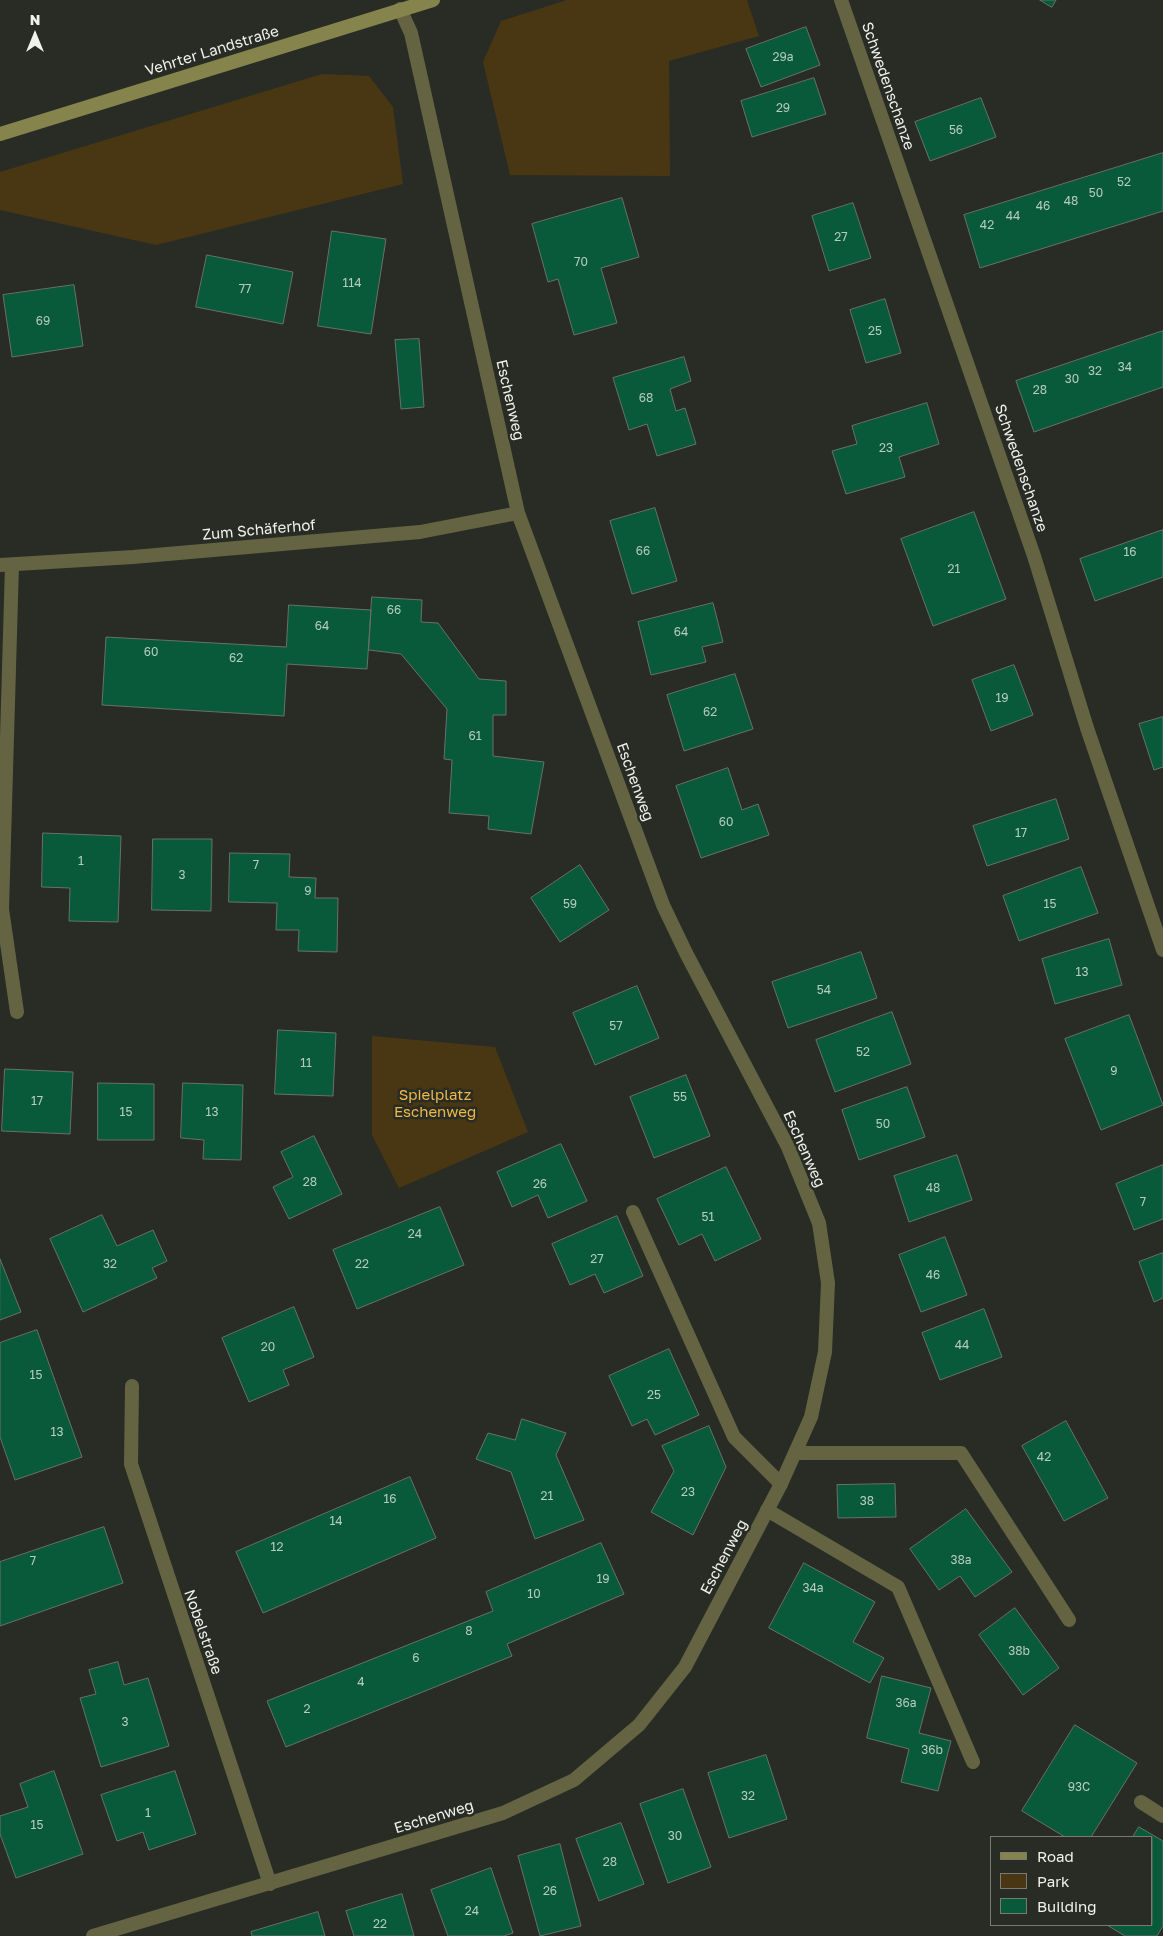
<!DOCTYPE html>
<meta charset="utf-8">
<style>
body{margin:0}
#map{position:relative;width:1163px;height:1936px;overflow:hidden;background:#282c25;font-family:"Golos Text",sans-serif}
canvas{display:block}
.legend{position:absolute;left:990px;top:1836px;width:162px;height:90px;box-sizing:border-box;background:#282c25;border:1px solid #787b75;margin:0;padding:6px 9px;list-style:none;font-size:15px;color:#eff2ed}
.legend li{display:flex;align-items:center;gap:10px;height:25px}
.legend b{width:25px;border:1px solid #787b75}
.north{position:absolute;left:10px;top:10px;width:50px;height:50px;-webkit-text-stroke:4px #282c25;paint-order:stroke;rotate:0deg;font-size:14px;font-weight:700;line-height:20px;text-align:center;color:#eff2ed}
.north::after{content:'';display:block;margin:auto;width:18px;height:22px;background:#eff2ed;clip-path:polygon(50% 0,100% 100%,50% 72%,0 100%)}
</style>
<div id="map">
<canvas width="1163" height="1936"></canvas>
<ul class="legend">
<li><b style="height:6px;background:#85844c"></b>Road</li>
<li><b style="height:14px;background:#493714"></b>Park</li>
<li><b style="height:14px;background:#095a3a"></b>Building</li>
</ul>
<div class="north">N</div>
</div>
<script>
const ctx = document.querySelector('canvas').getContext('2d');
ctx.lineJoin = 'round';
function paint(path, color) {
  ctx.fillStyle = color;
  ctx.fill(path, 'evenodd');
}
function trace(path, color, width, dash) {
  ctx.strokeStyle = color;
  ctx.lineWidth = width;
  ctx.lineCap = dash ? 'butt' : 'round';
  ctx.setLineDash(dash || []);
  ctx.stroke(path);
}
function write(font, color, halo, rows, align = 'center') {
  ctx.font = font + ' "Golos Text",sans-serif';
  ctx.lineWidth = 5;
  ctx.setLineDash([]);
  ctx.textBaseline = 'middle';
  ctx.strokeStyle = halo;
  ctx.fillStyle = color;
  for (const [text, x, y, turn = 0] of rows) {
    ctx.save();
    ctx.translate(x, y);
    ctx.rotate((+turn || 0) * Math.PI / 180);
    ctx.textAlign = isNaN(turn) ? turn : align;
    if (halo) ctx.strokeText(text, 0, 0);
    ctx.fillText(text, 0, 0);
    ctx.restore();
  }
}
const green = new Path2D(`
 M567,0H747L759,36L669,61L670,176L510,175L483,62L501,21Z
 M322,74L369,76L393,107L403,184L156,245L0,210V172Z
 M372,1036L495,1047L528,1132L399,1188L372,1135Z`);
const building = new Path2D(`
 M1040,0H1056L1052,7Z
 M806,27L820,65L761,87L746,49Z
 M814,78L826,114L752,137L741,101Z
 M981,98L996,137L930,161L915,122Z
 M1163,153V211L980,268L964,215Z
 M622,198L639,257L601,268L617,323L574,335L558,279L548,282L532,224Z
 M853,203L871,258L829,271L812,216Z
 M332,231L386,239L371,334L318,326Z
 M207,255L293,272L283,324L196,307Z
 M74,285L83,346L12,357L3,295Z
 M885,299L901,353L866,363L850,310Z
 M1163,331V387L1034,432L1016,381Z
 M419,339L424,407L401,409L395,340Z
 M684,357L691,381L670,389L676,411L685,408L696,444L657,456L647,424L629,430L613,378Z
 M927,403L939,444L899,457L905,477L846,494L832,451L857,444L852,426Z
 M655,508L677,581L632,594L610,521Z
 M974,512L1006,599L933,626L901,539Z
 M1163,530V577L1095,601L1080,559Z
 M372,597L422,600L421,622L438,623L479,679L506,681V715H493V756L544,762L531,834L488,829L489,816L449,813L452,760L444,759L447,709L401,654L369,650Z
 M713,603L723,642L702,647L706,662L651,675L638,622Z
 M289,605L371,610L367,669L287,664L284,716L102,705L106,637L286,647Z
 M1014,665L1033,715L991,731L972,680Z
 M735,674L753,729L684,751L667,695Z
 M1163,717V767L1154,770L1139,724Z
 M728,768L742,810L758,804L769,835L701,858L676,786Z
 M1056,799L1069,839L987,866L973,826Z
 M43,833L121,836L118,922L69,921L70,888L42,887Z
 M153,839H212L211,911L152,910Z
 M230,853L290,854L289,877L316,878L315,898H338L337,952L298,951L299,930H276L277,903L229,902Z
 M580,865L609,910L560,942L531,898Z
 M1081,867L1098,913L1019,941L1003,896Z
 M1109,939L1122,985L1055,1004L1042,959Z
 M861,952L877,998L788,1028L772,982Z
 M637,986L659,1038L595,1065L573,1013Z
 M892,1012L911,1064L835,1092L816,1040Z
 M1129,1015L1163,1105L1101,1130L1065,1039Z
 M278,1030L336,1033L333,1096L275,1094Z
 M5,1069L73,1072L70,1134L2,1131Z
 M686,1075L710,1136L654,1158L630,1097Z
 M98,1083L154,1084V1140H98Z
 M183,1083L243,1085L241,1160L203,1159L204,1140L181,1138Z
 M907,1087L925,1137L859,1160L842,1110Z
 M314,1136L342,1194L289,1219L273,1187L293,1177L281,1152Z
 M561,1144L587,1201L548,1218L538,1195L512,1207L497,1172Z
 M957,1155L972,1200L909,1222L894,1176Z
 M1163,1165V1219L1134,1230L1116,1184Z
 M726,1167L761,1239L715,1261L702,1234L679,1245L657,1199Z
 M440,1207L464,1265L357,1309L333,1250Z
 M102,1215L117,1246L153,1230L167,1261L152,1268L157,1278L83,1312L50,1239Z
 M617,1216L643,1276L604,1293L595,1274L570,1285L552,1244Z
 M945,1237L967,1295L921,1312L899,1255Z
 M1163,1253V1298L1154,1302L1139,1262Z
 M0,1259L21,1312L0,1320Z
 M294,1307L314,1357L283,1370L289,1385L249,1402L222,1338Z
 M984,1309L1002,1357L940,1380L922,1333Z
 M37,1330L82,1457L15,1480L0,1437V1343Z
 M669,1349L699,1415L655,1435L647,1419L632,1426L609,1376Z
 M522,1419L566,1433L556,1455L584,1520L535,1539L511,1472L476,1459L488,1433L515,1440Z
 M1066,1421L1108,1498L1064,1521L1022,1446Z
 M709,1426L726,1467L693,1535L651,1512L674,1471L662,1446Z
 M410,1477L436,1538L263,1613L236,1552Z
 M895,1484L896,1517L838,1518L837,1485Z
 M966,1509L1012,1572L975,1597L960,1576L939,1590L910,1549Z
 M104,1527L123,1583L0,1626V1562Z
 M601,1543L624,1594L507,1644L512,1656L286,1747L267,1701L493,1611L486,1592Z
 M804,1563L875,1602L853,1642L884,1658L870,1683L769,1628Z
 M1015,1608L1059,1668L1023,1695L979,1635Z
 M118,1662L124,1685L148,1678L169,1746L101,1767L80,1698L96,1694L89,1670Z
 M882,1676L931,1688L919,1733L951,1741L938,1791L901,1782L909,1749L867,1738Z
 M1075,1725L1137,1763L1091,1837H1065L1022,1811Z
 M766,1755L787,1819L729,1838L708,1773Z
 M54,1771L83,1854L16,1878L0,1834V1816L28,1807L20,1784Z
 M175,1771L196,1834L149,1850L143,1832L117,1841L101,1795Z
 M683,1789L711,1867L668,1883L640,1804Z
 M621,1823L644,1884L599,1901L576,1839Z
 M1139,1827L1163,1841V1926L1157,1936H1125L1107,1925H1152V1837H1133Z
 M560,1844L581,1926L540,1936L518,1856Z
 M491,1868L513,1933L504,1936H448L431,1890Z
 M402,1894L414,1936H354L346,1911Z
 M318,1912L325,1936H252L251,1932Z`);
const service = new Path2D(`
 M633,1212L734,1437L781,1484
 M795,1453H961L1069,1620
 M767,1510L898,1587L973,1762
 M1141,1802L1163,1816`);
const minor = new Path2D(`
 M841,0L1034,556L1087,728L1163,950
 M0,565L133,557L420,532L518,513
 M12,565L2,909L17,1012
 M132,1386L131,1464L270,1884
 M93,1936L503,1813L574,1780L639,1725L685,1667L781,1484L811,1417L825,1352L828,1283L819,1223L788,1147L686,953L663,905L518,513L411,33L400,9`);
const secondary = new Path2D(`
 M0,134L433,0`);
const numberNames = [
 ["29a",783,57],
 ["29",783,108],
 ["56",956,130],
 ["52",1124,182],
 ["50",1096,193],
 ["48",1071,201],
 ["46",1043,206],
 ["44",1013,216],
 ["42",987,225],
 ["27",841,237],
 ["70",581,262],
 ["114",352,283],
 ["77",245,289],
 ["69",43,321],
 ["25",875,331],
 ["34",1125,367],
 ["32",1095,371],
 ["30",1072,379],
 ["28",1040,390],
 ["68",646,398],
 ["23",886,448],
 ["66",643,551],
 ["16",1130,552],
 ["21",954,569],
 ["66",394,610],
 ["64",322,626],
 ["64",681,632],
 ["60",151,652],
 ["62",236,658],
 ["19",1002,698],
 ["62",710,712],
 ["61",475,736],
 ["60",726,822],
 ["17",1021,833],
 ["1",81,861],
 ["7",256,865],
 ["3",182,875],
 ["9",308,891],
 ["59",570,904],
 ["15",1050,904],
 ["13",1082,972],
 ["54",824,990],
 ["57",616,1026],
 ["52",863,1052],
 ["11",306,1063],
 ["9",1114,1071],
 ["55",680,1097],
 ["17",37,1101],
 ["15",126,1112],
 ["13",212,1112],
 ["50",883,1124],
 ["28",310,1182],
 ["26",540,1184],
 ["48",933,1188],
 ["7",1143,1202],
 ["51",708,1217],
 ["24",415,1234],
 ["27",597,1259],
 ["32",110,1264],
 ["22",362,1264],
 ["46",933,1275],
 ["44",962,1345],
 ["20",268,1347],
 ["15",36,1375],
 ["25",654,1395],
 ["13",57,1432],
 ["42",1044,1457],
 ["23",688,1492],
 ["21",547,1496],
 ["16",390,1499],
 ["38",867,1501],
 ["14",336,1521],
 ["12",277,1547],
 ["38a",961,1560],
 ["7",33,1561],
 ["19",603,1579],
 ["34a",813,1588],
 ["10",534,1594],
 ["8",469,1631],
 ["38b",1019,1651],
 ["6",416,1658],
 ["4",361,1682],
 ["36a",906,1703],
 ["2",307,1709],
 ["3",125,1722],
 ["36b",932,1750],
 ["93C",1079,1787],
 ["32",748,1796],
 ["1",148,1813],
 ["15",37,1825],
 ["30",675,1836],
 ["28",610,1862],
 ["26",550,1891],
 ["24",472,1911],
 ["22",380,1924]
];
const streetNames = [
 ["Vehrter Landstraße",212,51,-17],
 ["Schwedenschanze",888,86,71],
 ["Eschenweg",510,400,77],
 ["Schwedenschanze",1021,468,71],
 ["Zum Schäferhof",259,530,-5],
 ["Eschenweg",635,782,70],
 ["Eschenweg",804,1149,66],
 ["Eschenweg",724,1557,-62],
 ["Nobelstraße",203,1632,71],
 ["Eschenweg",434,1817,-17]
];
const parkNames = [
 ["Spielplatz",435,1095],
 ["Eschenweg",435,1112]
];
paint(green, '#493714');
paint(building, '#095a3a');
trace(building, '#68716c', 1);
trace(service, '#646442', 14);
trace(minor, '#646442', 14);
trace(secondary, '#85844c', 14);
write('12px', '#b6ccc0', null, numberNames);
write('15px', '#eff2ed', '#282c25', streetNames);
write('15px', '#f1b845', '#282c25', parkNames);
</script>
